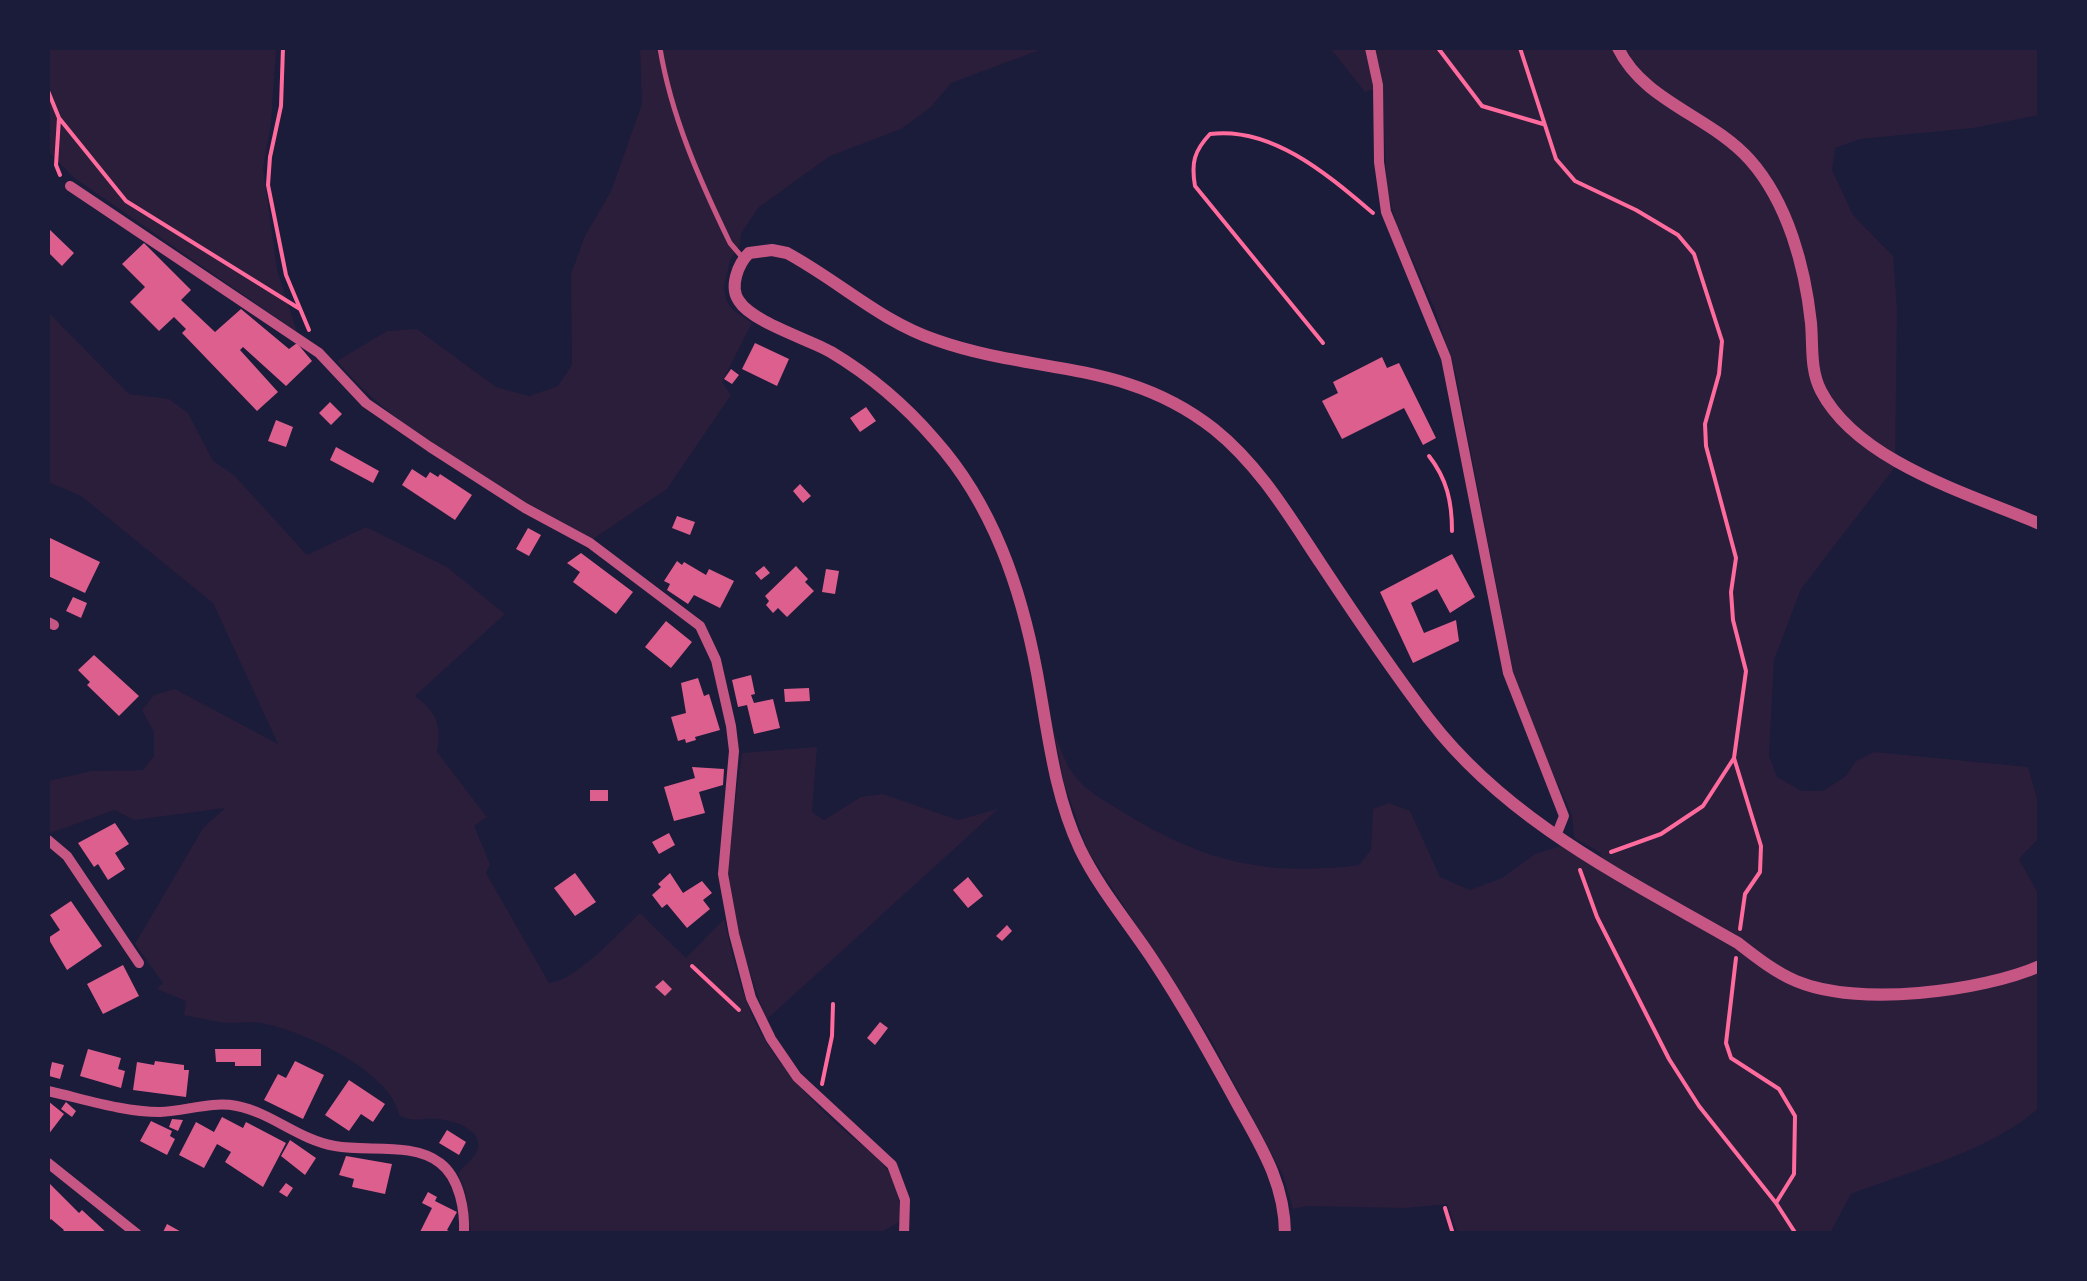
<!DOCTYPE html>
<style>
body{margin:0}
#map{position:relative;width:2087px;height:1281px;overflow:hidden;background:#1b1b3a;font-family:"Exo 2",sans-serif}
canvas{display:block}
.frame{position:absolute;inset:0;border:50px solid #1b1b3a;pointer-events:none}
</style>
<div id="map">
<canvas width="2087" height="1281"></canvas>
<div class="frame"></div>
</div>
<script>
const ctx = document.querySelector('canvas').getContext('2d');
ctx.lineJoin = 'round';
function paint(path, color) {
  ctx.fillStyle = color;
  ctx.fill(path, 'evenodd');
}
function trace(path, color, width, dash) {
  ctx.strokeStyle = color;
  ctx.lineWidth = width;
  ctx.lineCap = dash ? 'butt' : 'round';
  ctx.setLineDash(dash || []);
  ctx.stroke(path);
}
const green = new Path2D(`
 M48,48H276L271,123L263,168L277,270L297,332L73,177L48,151Z
 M640,48H1045L951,83L931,107L901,129L830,156L758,208L741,234L740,246L730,260L724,287L726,300L733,310L752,323L722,382L731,395L667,489L593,539C512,495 395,432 337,361L387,331L417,329L496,387L529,396L558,386L572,365L571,274L585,236L611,191L642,104Z
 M1330,48H2039V115L1973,128L1860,139L1835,148L1832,170L1853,215L1893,256L1897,310L1895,467L1801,589L1774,660L1769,756L1777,777L1802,791H1823L1846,776L1856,761L1874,752L2028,767L2039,806V838L2019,859L2039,895L2040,1107C1989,1152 1913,1170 1851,1194L1830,1233L1458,1234L1447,1204L1405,1208L1306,1206L1293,1209L1283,1175L1211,1040L1088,851L1064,783L1054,732C1060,746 1065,763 1074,775C1086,791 1105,801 1123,812C1201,861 1267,877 1359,865L1371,850L1373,809L1389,803L1410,811L1440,877L1470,890L1502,878L1535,854L1561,846L1602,871L1601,853L1574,838L1572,815L1540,745L1513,672L1456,375L1435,310L1397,226L1387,189L1382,87L1365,92Z
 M48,312L129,394L169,399L188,413L213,461L234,475L307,555L366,527L447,567L505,614L415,696C437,712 442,726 437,752L487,817L474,826L490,864L486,873L549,983C576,981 619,932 640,913L686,958L724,919C734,961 743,1005 766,1042C784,1070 807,1096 831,1119C870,1156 899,1159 901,1221L878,1234L471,1233L466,1194L458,1173C464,1166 476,1157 478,1148C482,1129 452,1120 437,1119C422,1118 412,1123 399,1115C392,1072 302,1030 261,1023C251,1021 241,1023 230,1023C215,1022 199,1018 184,1015L186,1001L157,989L163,983L135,944L203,828L225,808L134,820L115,810L50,833L48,829V781L91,771L143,770L154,756V732L142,710L154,695L175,689L278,744L213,603L81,496L48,482Z
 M817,747L812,812L824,820L861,797L883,794L958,820L998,809L766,1020L739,939L727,864L742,753Z`);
const building = new Path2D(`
 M48,228L74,253L62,266L48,252Z
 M144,243L191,290L181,300L215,332L241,309L289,349L297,343L312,361L286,386L243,347L240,350L278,392L257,411L182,333L186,329L174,317L159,331L130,302L145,287L122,264Z
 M755,343L789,359L777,386L742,369Z
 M1382,357L1387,368L1399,363L1436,438L1423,445L1404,408L1342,439L1322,401L1338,393L1333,382Z
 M731,369L739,375L732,384L724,379Z
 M330,402L342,414L331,425L319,413Z
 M866,407L876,421L860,432L850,418Z
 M276,420L293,427L286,447L268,441Z
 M336,447L379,471L373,483L330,460Z
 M412,469L426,478L430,472L438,477L440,474L472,495L455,520L402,485Z
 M800,484L811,496L803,503L793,491Z
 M677,516L695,522L690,535L672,528Z
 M528,528L541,535L529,556L516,549Z
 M48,537L100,562L85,593L48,576Z
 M581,553L633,592L616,614L573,582L580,572L567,563Z
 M1452,554L1475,597L1450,613L1437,589L1411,603L1424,633L1456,620L1459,641L1413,663L1380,592Z
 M677,561L682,565L684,562L706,575L709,569L734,581L720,608L694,595L688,604L667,590L670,584L664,581Z
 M764,566L770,573L761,580L755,573Z
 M796,566L808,579L805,582L814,591L787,617L778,608L773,613L766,605L769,601L765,596Z
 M826,569L839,571L835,594L822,592Z
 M73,597L87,603L81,618L66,611Z
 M666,621L692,642L671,668L645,647Z
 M94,655L139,696L119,716L87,685L90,682L78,670Z
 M751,675L755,694L751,695L754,703L773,699L780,728L754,734L747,705L738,707L732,680Z
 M698,678L704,696L709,694L720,730L695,737L696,740L686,743L685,739L678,741L671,717L686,713L681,683Z
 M809,688L810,701L785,702L784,689Z
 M692,767L724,769L723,785L699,792L705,813L674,821L664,787L695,778Z
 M590,790H608V801H590Z
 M115,823L129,844L115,853L125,869L108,880L98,864L94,867L78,843Z
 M669,833L675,845L659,854L652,842Z
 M575,873L596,902L575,916L554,888Z
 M670,873L683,893L702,881L712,893L703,900L710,909L687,928L667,904L662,908L652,895L661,887L658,884Z
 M968,877L983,896L968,908L953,890Z
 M71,901L102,946L67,970L48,938L60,930L50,915Z
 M1007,925L1012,931L1002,941L996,936Z
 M123,965L139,996L103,1014L87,984Z
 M663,980L672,989L665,996L655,987Z
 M880,1022L888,1028L875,1045L867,1038Z
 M88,1049L121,1058L118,1069L125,1071L121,1088L80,1076Z
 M215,1049H261V1066H235V1062H216Z
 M155,1061L184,1065V1070H189L186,1097L133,1090L137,1062L154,1065Z
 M295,1061L324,1075L303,1119L264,1100L278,1074L286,1078Z
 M52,1062L64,1065L60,1079L49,1076Z
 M349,1080L385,1104L373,1122L361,1114L349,1131L325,1115Z
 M48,1101L64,1114L48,1135Z
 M66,1102L76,1111L72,1117L61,1109Z
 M222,1117L243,1128L246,1122L286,1143L263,1187L225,1162L231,1152L217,1144L204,1168L179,1155L196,1122L214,1132Z
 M172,1119L183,1120L178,1131L169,1127Z
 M151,1121L172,1131L170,1136L175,1139L167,1155L140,1141Z
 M447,1130L466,1142L459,1155L439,1143Z
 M290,1140L316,1158L305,1175L281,1156Z
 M346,1156L392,1164L385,1194L352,1187L354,1179L339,1175Z
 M48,1182L79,1213L82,1210L108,1234H61L64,1230L51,1219L48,1222Z
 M286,1183L293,1188L287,1197L279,1192Z
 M428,1192L437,1197L435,1201L457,1212L447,1230L454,1234H419L432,1208L422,1203Z
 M167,1224L185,1234H162Z`);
const path = new Path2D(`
 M283,48L281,106L270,157L268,185L286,275L309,330
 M1438,48L1482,106L1543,124
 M1520,48L1556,159L1575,181L1636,210L1678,235L1694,254L1722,341L1719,374L1705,424L1706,446L1736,558L1731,592L1733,620L1746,671L1734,758L1703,806L1661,834L1611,852
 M48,91L59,118L56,165L60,175
 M59,118L126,201L300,309
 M1323,343L1195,186C1191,163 1194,151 1210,134C1272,126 1328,175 1373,213
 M1429,456C1447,479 1452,502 1452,531
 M1734,758L1761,846L1760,872L1745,894L1740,929
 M1580,870L1597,917L1669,1059L1699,1106L1776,1203L1796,1234
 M1736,958L1726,1043L1731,1058L1779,1089L1795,1116L1794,1174L1776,1203
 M692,966L739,1010
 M822,1084L832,1036L833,1004
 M1445,1208L1453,1234`);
const service = new Path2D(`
 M660,48C671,116 700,181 730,243L742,257`);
const minor = new Path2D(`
 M1370,48L1378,85L1379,162L1386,212L1446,358L1508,673L1564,816L1556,836
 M70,186L319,353L366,403L430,447L525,508L590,543L700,626L716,660L731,726L734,751L723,874L734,934L751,998L771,1039L797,1077L892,1165L905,1200L904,1234
 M48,622L54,625
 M48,840L67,856L139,963
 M48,1091C84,1099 123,1112 160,1112C186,1111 211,1101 237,1106C272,1113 299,1140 335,1146C368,1152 413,1142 440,1163C460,1178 465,1211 464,1234
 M48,1163L137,1234`);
const tertiary = new Path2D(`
 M1618,48C1644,102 1711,116 1750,160C1788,203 1805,267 1811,323C1813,346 1810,370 1821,391C1858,462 1970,494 2040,524
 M1285,1234C1285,1185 1262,1148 1239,1107C1211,1056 1183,1005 1151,957C1127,921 1099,888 1080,849C1054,794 1048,733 1037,673C1021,588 993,505 935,440C905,405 871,376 831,352C808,339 752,322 739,301C729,287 738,264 749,253L772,250L787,253C839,281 880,321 936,340C1035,375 1125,359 1214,429C1260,466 1289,516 1321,564C1356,617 1391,669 1429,719C1509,823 1627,879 1738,943C1756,957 1775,972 1796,981C1858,1007 1980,992 2040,966`);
paint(green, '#2a1e3b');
paint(building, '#dd5f8e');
trace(path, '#ff6b9d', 4);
trace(service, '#c65784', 5);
trace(minor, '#c65784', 10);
trace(tertiary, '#c65784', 12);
</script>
